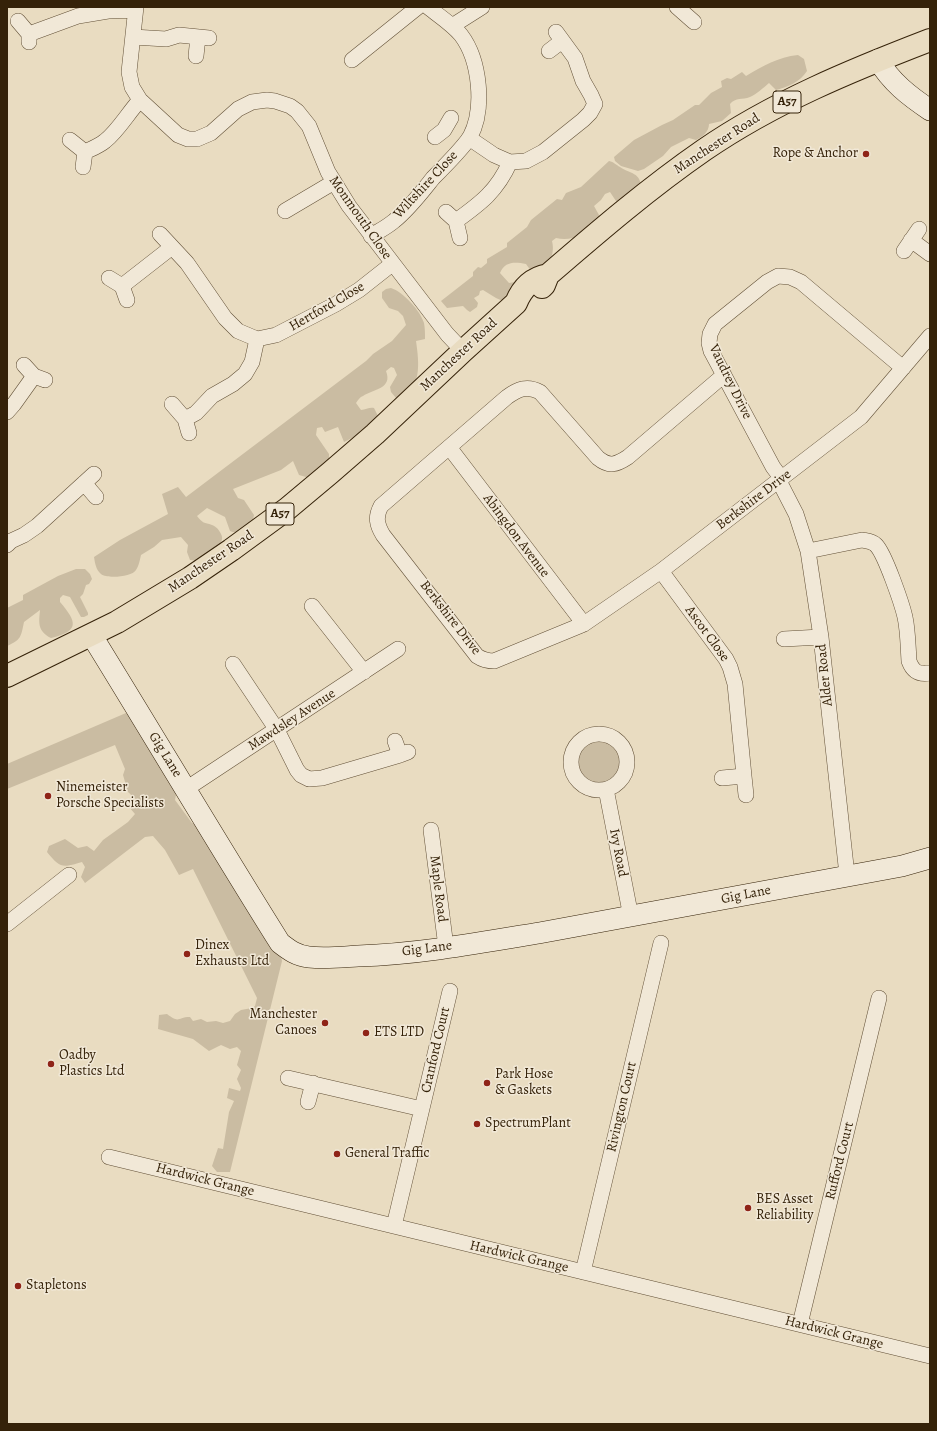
<!DOCTYPE html>
<style>
body{margin:0}
#map{position:relative;width:937px;height:1431px;overflow:hidden;background:#e9dcc1;font-family:Alegreya,serif}
canvas{display:block}
.frame{position:absolute;inset:0;border:8px solid #352209;pointer-events:none}
</style>
<div id="map">
<canvas width="937" height="1431"></canvas>
<div class="frame"></div>
</div>
<script>
const ctx = document.querySelector('canvas').getContext('2d');
ctx.lineJoin = 'round';
function paint(path, color) {
  ctx.fillStyle = color;
  ctx.fill(path, 'evenodd');
}
function trace(path, color, width, dash) {
  ctx.strokeStyle = color;
  ctx.lineWidth = width;
  ctx.lineCap = dash ? 'butt' : 'round';
  ctx.setLineDash(dash || []);
  ctx.stroke(path);
}
function write(font, color, halo, rows, align = 'center') {
  ctx.font = font + ' Alegreya,serif';
  ctx.lineWidth = 3;
  ctx.setLineDash([]);
  ctx.textBaseline = 'middle';
  ctx.strokeStyle = halo;
  ctx.fillStyle = color;
  for (const [text, x, y, turn = 0] of rows) {
    ctx.save();
    ctx.translate(x, y);
    ctx.rotate((+turn || 0) * Math.PI / 180);
    ctx.textAlign = isNaN(turn) ? turn : align;
    if (halo) ctx.strokeText(text, 0, 0);
    ctx.fillText(text, 0, 0);
    ctx.restore();
  }
}
const green = new Path2D(`
 M798,55L804,59L807,71C800,82 788,87 776,90L769,83C763,88 757,94 750,97C742,100 736,97 730,104L731,113L722,121L709,124C709,132 702,137 696,140L689,138L671,147L663,156L644,169L638,171L621,166L615,161L614,157L634,140L662,125L673,120L695,105H699L711,93L722,87L721,81L727,78L731,79L742,72L746,76C763,66 778,57 798,55Z
 M609,161C614,162 616,165 620,167C630,174 641,172 641,188L623,202L616,201L610,192L605,194L601,200L594,206L599,215L597,225C584,233 573,242 556,238L552,241C554,249 553,258 546,265C542,268 535,269 531,271L526,264C515,262 505,261 500,273L509,283L515,282L519,288L505,302L496,298L483,290L480,291L479,295L474,298L478,303L477,307L470,312L467,310L463,306L447,308L441,301L473,276V272L478,267L481,268L487,263V259L507,247V243L527,227L531,220L557,199L562,200L566,193L581,187Z
 M391,288C403,292 420,310 424,323C425,328 425,334 425,339L416,341C419,362 423,392 396,398L391,392L390,387L397,375L394,368L391,367L386,371C393,389 373,389 363,396C360,397 358,400 356,403L361,410C366,410 369,407 374,408L378,416L362,433L344,442L338,427L325,432L322,427L317,428L316,435L329,454V465L313,479L299,475L293,461L281,470L233,489L238,498L244,500L254,515L252,524C246,529 238,535 230,531L225,517L207,508L197,516C203,524 204,522 212,525C217,527 219,530 221,534C227,545 207,555 199,561L190,560L187,552L188,545L181,537L162,540L154,547L141,555C140,559 139,566 136,570C132,577 107,579 101,574C96,570 95,563 94,557L120,540L168,514L162,494L178,487L186,497L366,361L373,354L392,341L406,325L403,316L398,311L389,308L382,298V292L386,289Z
 M76,569H85L90,574L92,579L89,584L86,585L83,594L80,597L88,613V615L84,617H81L70,597L63,595L60,598V602C77,622 80,631 51,638C37,631 39,622 40,610L24,622C21,637 21,640 7,646V608L23,600V595L58,576Z
 M126,713L148,738L177,789L175,800L192,823L202,828L280,950L282,961L230,1172H217L212,1166L218,1148L223,1149L229,1112L234,1101L227,1098L229,1088L240,1091L241,1088L237,1079L241,1070L237,1065L241,1051L237,1047L230,1049L221,1045L209,1051L193,1039L158,1029L159,1015L167,1014C180,1024 177,1017 190,1017L193,1021L201,1019L207,1022L216,1021L223,1023L230,1021L235,1014L241,1010L252,1008L255,1006L257,998L193,869L179,875L165,850L153,836L145,837L85,883L81,877L85,867L82,862C62,868 60,868 47,852L49,846L65,839L78,848L87,846L94,851L103,840L128,822L135,814L129,807L138,801L128,792L123,775L125,769L115,745L7,789V764Z
 M577 762a23 23 0 1 1 46 0a23 23 0 1 1-46 0Z`);
const street = new Path2D(`
 M136,7L129,72L132,87L140,100L178,135L188,139H197L211,133L238,109L252,102L267,100L275,101L290,106L297,111L309,126L328,172L349,206L447,334L463,351
 M677,7L694,22
 M18,21L29,34V42
 M452,26L482,7
 M29,34L78,16L108,11L135,10
 M133,37L166,39L179,35L209,38
 M549,51L562,41
 M196,56L198,37
 M352,60L418,7
 M435,137L444,130L451,118
 M469,138L494,155L510,162
 M70,140L85,152L83,167
 M85,152C91,149 99,146 105,141C118,131 128,113 140,100
 M285,211L334,182
 M446,212L456,221L460,238
 M456,221C481,203 497,191 510,162L526,161L543,152L583,120L590,113L595,104L591,95L583,81L575,58L556,32
 M160,234L187,263L225,318L238,331L257,339L276,335L336,304L359,290L392,264
 M371,236C379,231 387,227 394,221C409,209 421,193 433,178C444,167 462,149 470,137C485,109 480,60 461,35C452,24 439,16 428,7
 M911,240L930,254
 M904,251L919,229
 M109,278L122,286L127,300
 M122,286L172,247
 M24,365L34,376L45,380
 M724,375L628,457C616,465 609,467 598,458L540,392C527,385 518,389 507,397L381,506C375,517 377,525 383,535L477,656C483,660 487,661 494,661L584,624L661,571L861,417L930,336
 M172,404L185,419L189,433
 M7,412L14,404L34,376
 M185,419L196,413L212,396L233,384L245,374L252,362L257,339
 M449,447L584,624
 M782,479L773,467L711,351L709,343L710,334L715,324L767,282L778,276L790,277L801,282L903,368
 M779,481L796,514L808,551L821,637L847,875
 M84,483L96,497
 M7,545L11,541L24,535L37,526L94,474
 M808,551L862,540C867,541 872,541 876,545C885,554 902,604 905,617C908,631 908,646 909,661C913,672 919,675 930,673
 M661,571L726,659L730,667L735,684L744,776
 M312,606L364,672
 M784,639L821,637
 M233,664L277,730L297,770L301,775L309,779L322,778L400,755
 M571 762a28 28 0 1 1 56 0a28 28 0 1 1-56 0Z
 M395,741L400,755L408,752
 M722,778L744,776L746,795
 M186,789L398,649
 M606,789L631,917
 M431,830L446,947
 M7,924L69,875
 M288,1078L422,1109
 M308,1102L313,1083
 M109,1157L930,1356
 M394,1226L450,991
 M583,1272L661,943
 M800,1324L879,998`);
const secondary = new Path2D(`
 M878,60C891,82 909,96 930,110
 M92,636C155,738 216,841 280,943C289,950 297,956 309,957C325,959 342,957 358,956C419,954 479,943 539,933L902,866L930,858`);
const primary = new Path2D(`
 M542,287L544,285L548,275C599,231 649,188 704,150C774,102 852,70 930,40
 M7,676L117,622L190,578L231,550L287,509L330,473L375,434L463,351L516,303C522,288 532,278 548,275`);
const markers = [
 [866,154,4,"#8f2418"],
 [48,796,4,"#8f2418"],
 [187,954,4,"#8f2418"],
 [325,1023,4,"#8f2418"],
 [366,1033,4,"#8f2418"],
 [51,1064,4,"#8f2418"],
 [487,1083,4,"#8f2418"],
 [477,1124,4,"#8f2418"],
 [337,1154,4,"#8f2418"],
 [748,1208,4,"#8f2418"],
 [18,1286,4,"#8f2418"]
];
const shields = [
 [787,102,28],
 [280,514,28]
];
const shieldNames = [
 ["A57",787,102],
 ["A57",280,514]
];
const streetNames = [
 ["Manchester Road",717,144,-33],
 ["Wiltshire Close",426,185,-47],
 ["Monmouth Close",360,218,55],
 ["Hertford Close",327,307,-30],
 ["Manchester Road",459,355,-43],
 ["Vaudrey Drive",730,382,64],
 ["Berkshire Drive",754,500,-37],
 ["Abingdon Avenue",516,536,53],
 ["Manchester Road",211,562,-34],
 ["Berkshire Drive",450,618,52],
 ["Ascot Close",707,634,54],
 ["Alder Road",825,675,-96],
 ["Mawdsley Avenue",292,720,-33],
 ["Gig Lane",165,755,58],
 ["Ivy Road",618,853,79],
 ["Maple Road",438,889,83],
 ["Gig Lane",746,895,-11],
 ["Gig Lane",427,949,-7],
 ["Cranford Court",436,1050,-77],
 ["Rivington Court",622,1107,-77],
 ["Rufford Court",840,1161,-76],
 ["Hardwick Grange",205,1180,14],
 ["Hardwick Grange",519,1257,13],
 ["Hardwick Grange",834,1333,14]
];
const poiNames = [
 ["Rope & Anchor",858,154,"right"],
 ["Ninemeister",56,788],
 ["Porsche Specialists",56,804],
 ["Dinex",195,946],
 ["Exhausts Ltd",195,962],
 ["Manchester",317,1015,"right"],
 ["Canoes",317,1031,"right"],
 ["ETS LTD",374,1033],
 ["Oadby",59,1056],
 ["Plastics Ltd",59,1072],
 ["Park Hose",495,1075],
 ["& Gaskets",495,1091],
 ["SpectrumPlant",485,1124],
 ["General Traffic",345,1154],
 ["BES Asset",756,1200],
 ["Reliability",756,1216],
 ["Stapletons",26,1286]
];
paint(green, '#cabca2');
trace(street, '#625037', 16);
trace(secondary, '#352209', 22);
trace(primary, '#352209', 24);
trace(street, '#f1e8d7', 15);
trace(secondary, '#f1e8d7', 21);
trace(primary, '#e9dcc1', 22);
for (const [x, y, r, color] of markers) {
  const dot = new Path2D();
  dot.arc(x, y, r, 0, 2 * Math.PI);
  ctx.fillStyle = color;
  ctx.fill(dot);
  trace(dot, '#f1e8d7', 1.5);
}
for (const [x, y, w] of shields) {
  const box = new Path2D();
  box.roundRect(x - w / 2, y - 11, w, 22, 3);
  ctx.fillStyle = '#f1e8d7';
  ctx.fill(box);
  trace(box, '#352209', 1);
}
write('bold 13px', '#352209', null, shieldNames);
write('14px', '#352209', '#f1e8d7', streetNames);
write('14px', '#352209', '#f1e8d7', poiNames, 'left');
</script>
